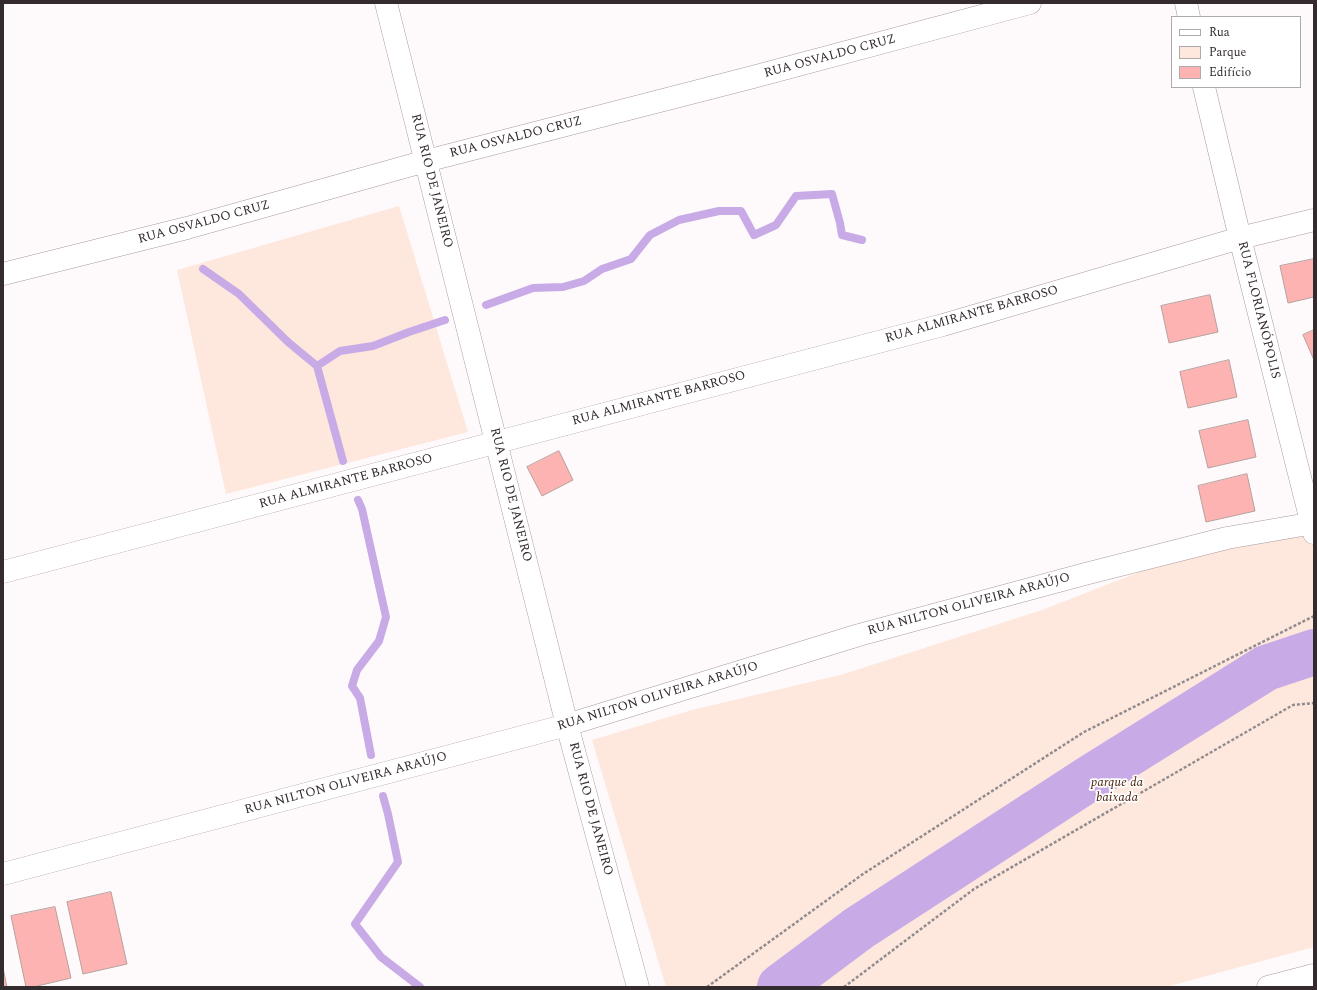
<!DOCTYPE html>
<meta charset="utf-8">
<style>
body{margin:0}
#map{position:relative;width:1317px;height:990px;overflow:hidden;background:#fefafb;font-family:Spectral,serif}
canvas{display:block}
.frame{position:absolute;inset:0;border:4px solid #332b2e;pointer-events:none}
.legend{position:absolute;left:1171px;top:16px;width:130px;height:72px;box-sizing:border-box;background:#fff;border:1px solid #adaaab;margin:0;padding:5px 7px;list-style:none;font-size:12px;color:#332b2e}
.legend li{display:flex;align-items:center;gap:8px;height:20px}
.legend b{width:20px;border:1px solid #adaaab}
</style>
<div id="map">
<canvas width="1317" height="990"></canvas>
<div class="frame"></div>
<ul class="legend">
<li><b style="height:5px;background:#fff"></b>Rua</li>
<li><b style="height:11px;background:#fee7dd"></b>Parque</li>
<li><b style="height:11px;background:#fdb3b1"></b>Edifício</li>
</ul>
</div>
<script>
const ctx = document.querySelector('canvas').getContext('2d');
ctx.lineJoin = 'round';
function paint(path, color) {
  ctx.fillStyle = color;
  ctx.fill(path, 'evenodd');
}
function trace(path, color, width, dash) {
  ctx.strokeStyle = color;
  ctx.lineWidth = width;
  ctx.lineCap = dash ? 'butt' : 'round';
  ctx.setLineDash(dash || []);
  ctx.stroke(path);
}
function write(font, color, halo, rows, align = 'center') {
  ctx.font = font + ' Spectral,serif';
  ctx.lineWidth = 3.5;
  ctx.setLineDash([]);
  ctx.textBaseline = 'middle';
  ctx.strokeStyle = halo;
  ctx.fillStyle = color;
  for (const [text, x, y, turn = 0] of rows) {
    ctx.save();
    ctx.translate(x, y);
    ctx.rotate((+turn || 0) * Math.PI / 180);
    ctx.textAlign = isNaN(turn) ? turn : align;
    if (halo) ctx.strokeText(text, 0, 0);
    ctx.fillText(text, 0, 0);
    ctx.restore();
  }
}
const green = new Path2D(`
 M399,206L468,432L226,494L177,270Z
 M1314,534V947L1166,987H666L592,740L692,710L844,674L1042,610L1227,538Z`);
const stream = new Path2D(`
 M203,269L239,294L288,342L317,366L343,461
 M486,305L533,288L563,287L584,281L602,269L631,259L650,235L679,220L719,211H741L754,235L776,225L796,196L832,194L840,223L842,235L862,240
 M317,366L340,351L373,346L409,332L445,320
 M358,500L362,509L386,617L379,641L357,670L352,686L360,698L371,755
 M383,796L388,814L398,862L355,924L381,957L420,987`);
const river = new Path2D(`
 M780,987L859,928L1090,778L1266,668L1314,652`);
const building = new Path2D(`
 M1314,259V297L1288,303L1280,266Z
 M1210,295L1218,332L1169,343L1161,306Z
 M1314,330V360L1303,335Z
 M1229,360L1237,397L1188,408L1180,372Z
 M1248,420L1256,457L1208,468L1199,431Z
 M559,451L573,480L542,496L527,467Z
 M1247,474L1255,511L1206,522L1198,486Z
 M111,892L127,964L83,974L67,902Z
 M55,907L71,978L33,987H26L11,916Z
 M3,968L7,987H3Z`);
const path = new Path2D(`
 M707,987L863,874L1084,732L1314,616
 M844,987L974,889L1293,705L1314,703`);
const minor = new Path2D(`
 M386,3L567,725L638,987
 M1186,3L1189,17
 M1204,87L1240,238L1314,533
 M3,274L187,228L426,161L753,77L1030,3
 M3,572L943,325L1240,238L1314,220
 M3,874L567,725L859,635L1085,574L1227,538L1314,523
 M1268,987L1314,975`);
const streetNames = [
 ["RUA OSVALDO CRUZ",830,57,-15],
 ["RUA OSVALDO CRUZ",516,138,-14],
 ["RUA RIO DE JANEIRO",431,181,76],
 ["RUA OSVALDO CRUZ",204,223,-15],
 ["RUA FLORIANÓPOLIS",1258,310,76],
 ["RUA ALMIRANTE BARROSO",972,315,-16],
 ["RUA ALMIRANTE BARROSO",659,399,-15],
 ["RUA ALMIRANTE BARROSO",346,482,-15],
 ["RUA RIO DE JANEIRO",510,495,76],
 ["RUA NILTON OLIVEIRA ARAÚJO",969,605,-15],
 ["RUA NILTON OLIVEIRA ARAÚJO",658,697,-17],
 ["RUA NILTON OLIVEIRA ARAÚJO",346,784,-15],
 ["RUA RIO DE JANEIRO",590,809,75]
];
const parkNames = [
 ["parque da",1117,783],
 ["baixada",1117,798]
];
paint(green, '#fee7dd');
trace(stream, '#c8abe6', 8);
trace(river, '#c8abe6', 46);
paint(building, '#fdb3b1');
trace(building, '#b6a19f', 1);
trace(minor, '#ad999f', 23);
trace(path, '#918b8d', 2.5, [3, 2]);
trace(minor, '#fff', 22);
write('13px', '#332b2e', '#fff', streetNames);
write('italic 13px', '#4a210c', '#fff', parkNames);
</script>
